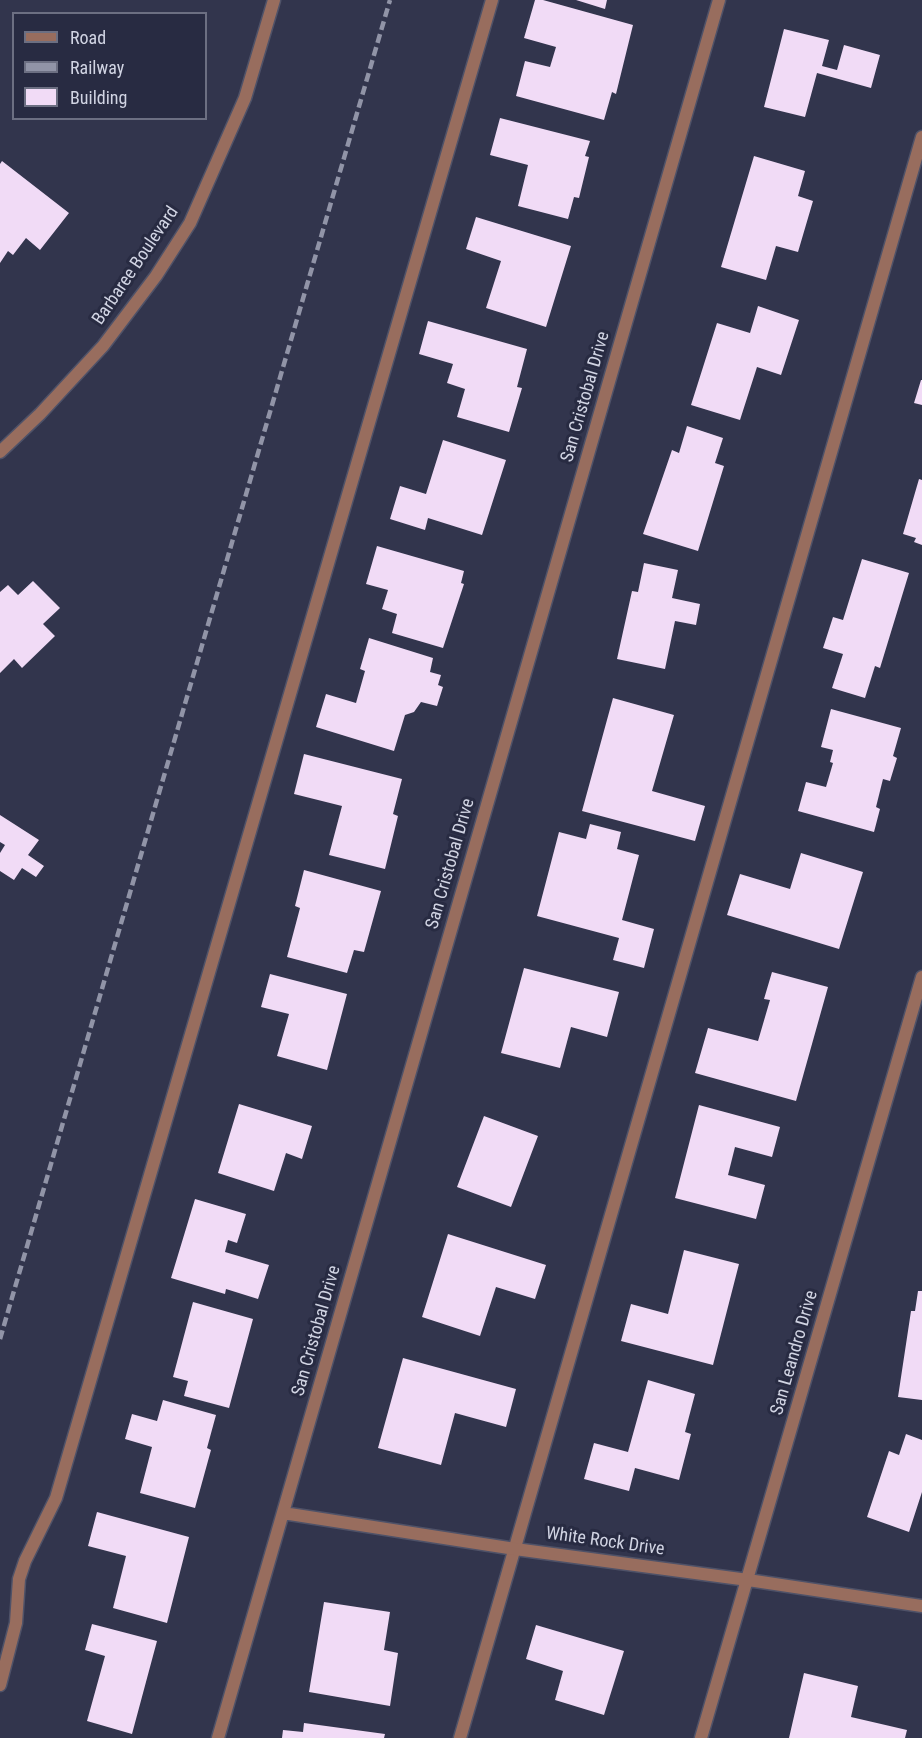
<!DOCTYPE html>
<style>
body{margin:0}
#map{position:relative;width:922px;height:1738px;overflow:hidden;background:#32354d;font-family:"Roboto Condensed",sans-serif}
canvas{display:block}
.legend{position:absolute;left:12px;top:12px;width:195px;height:108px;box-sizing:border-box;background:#282b42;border:2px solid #6c6f82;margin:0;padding:8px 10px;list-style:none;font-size:18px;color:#d1d4e3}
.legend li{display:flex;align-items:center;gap:12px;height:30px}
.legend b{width:30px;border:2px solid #6c6f82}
</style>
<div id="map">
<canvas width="922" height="1738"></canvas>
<ul class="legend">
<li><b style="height:8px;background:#986d5e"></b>Road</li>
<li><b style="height:8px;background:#9194a7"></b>Railway</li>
<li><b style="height:16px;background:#f1dbf6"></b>Building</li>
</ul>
</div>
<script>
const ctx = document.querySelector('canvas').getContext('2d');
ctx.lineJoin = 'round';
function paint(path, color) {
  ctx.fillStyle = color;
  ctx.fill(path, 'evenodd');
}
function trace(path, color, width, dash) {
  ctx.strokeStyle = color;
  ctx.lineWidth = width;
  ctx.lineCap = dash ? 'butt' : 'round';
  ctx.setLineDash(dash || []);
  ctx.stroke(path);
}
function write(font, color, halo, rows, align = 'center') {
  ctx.font = font + ' "Roboto Condensed",sans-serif';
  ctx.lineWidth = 6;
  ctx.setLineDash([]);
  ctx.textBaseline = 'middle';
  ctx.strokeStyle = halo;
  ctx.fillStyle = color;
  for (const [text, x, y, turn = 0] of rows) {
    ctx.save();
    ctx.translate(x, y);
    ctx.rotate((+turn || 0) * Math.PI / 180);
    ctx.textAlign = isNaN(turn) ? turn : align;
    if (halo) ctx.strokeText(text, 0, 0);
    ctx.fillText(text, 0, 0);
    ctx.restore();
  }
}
const building = new Path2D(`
 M535,0H543L633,25L616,94L612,92L604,120L516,96L525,61L550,67L556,47L524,38Z
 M576,0H607L605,9Z
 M784,29L829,40L822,66L837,70L844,45L880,55L871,88L817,73L805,117L764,107Z
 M500,118L590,141L585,156L589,157L579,198L574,197L568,219L518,206L528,165L490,155Z
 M754,156L805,171L798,196L813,201L798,252L776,246L766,280L721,267Z
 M2,161L69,213L40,250L26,238L13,255L8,251L0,263V164Z
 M476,217L571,246L546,327L486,308L501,261L466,249Z
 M758,306L799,320L781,375L757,367L740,420L691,405L717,323L750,333Z
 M428,321L527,349L517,387L522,388L509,432L457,417L465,389L447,383L453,364L419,354Z
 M921,380H922V405L914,403Z
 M687,426L723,438L715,463L724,466L698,551L643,534L672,450L679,453Z
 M443,440L506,460L482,535L428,518L425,530L390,519L400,486L426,494Z
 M919,479L922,480V545L914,542L916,538L903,534Z
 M377,546L464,571L461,583L464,584L443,648L392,633L397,614L382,609L388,590L366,584Z
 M862,559L909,573L880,668L875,666L865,698L832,688L843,654L823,648L833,617L843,620Z
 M644,563L678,570L672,598L700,604L696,625L675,621L665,669L617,659L632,591L638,592Z
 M33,581L60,608L43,624L55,636L22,668L14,659L0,673V592L8,585L18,595Z
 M369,638L433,658L430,672L441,675L438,685L443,687L437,706L421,702L414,712L405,715L394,751L316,727L326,694L356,703L365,671L360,669Z
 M613,698L674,715L652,791L705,806L695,841L582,811Z
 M831,709L901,728L893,756L897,758L890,781L883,779L876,807L880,809L874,832L798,811L806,782L826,787L833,763L830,762L833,750L821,747Z
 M304,754L402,779L393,814L398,816L385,869L329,855L342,806L294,794Z
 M0,815L39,840L28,855L44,866L36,877L22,868L14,880L0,871V853L5,845L0,842Z
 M590,824L621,832L617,849L639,855L622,920L654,929L644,968L613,960L619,938L537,916L559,832L586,839Z
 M801,853L863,872L839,949L727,915L740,874L790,889Z
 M304,870L381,891L364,952L354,950L347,973L287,957L300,908L295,906Z
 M524,968L619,992L607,1037L571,1027L560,1068L501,1053Z
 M772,972L828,987L796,1101L695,1073L708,1028L758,1041L770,1000L764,999Z
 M270,974L347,994L327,1070L277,1056L289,1014L261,1007Z
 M239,1104L312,1126L302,1159L286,1153L274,1191L218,1173Z
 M699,1105L780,1127L772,1157L735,1147L728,1175L765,1185L756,1219L675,1198Z
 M484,1116L538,1136L511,1207L457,1187Z
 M195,1199L246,1214L237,1243L228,1240L225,1252L269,1265L258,1299L226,1289L225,1294L171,1278Z
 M448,1234L546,1265L535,1299L496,1287L480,1336L422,1317Z
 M684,1250L739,1264L713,1365L621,1341L631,1304L668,1314Z
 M918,1291H922V1400L898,1397L911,1311H915Z
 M193,1302L253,1319L229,1408L184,1396L188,1381L173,1377Z
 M403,1358L516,1389L506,1427L455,1413L441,1465L378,1448Z
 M648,1380L695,1394L685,1432L691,1434L679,1480L635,1468L629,1491L584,1479L594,1443L628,1452Z
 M163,1400L216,1415L207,1448L211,1450L195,1508L140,1493L152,1447L125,1439L132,1414L157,1421Z
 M906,1434L922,1440V1492L909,1532L867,1517L889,1451L899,1455Z
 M97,1512L189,1537L167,1623L113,1608L126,1556L88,1546Z
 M324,1602L390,1612L384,1650L398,1653L390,1706L309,1692Z
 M92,1624L157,1641L132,1734L87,1721L105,1656L85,1650Z
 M536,1625L624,1651L604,1715L555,1700L563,1671L526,1659Z
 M804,1673L858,1686L851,1717L907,1730L905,1738H789Z
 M304,1723L385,1734L384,1738H282L283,1730L303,1732Z`);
const lane = new Path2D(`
 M0,1685L16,1623L19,1579L25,1561L56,1498L492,0
 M460,1738L922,137`);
const street = new Path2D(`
 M0,452L40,414L103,346L156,276L190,223L245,98L274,0
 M283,1513L515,1549L748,1580L922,1606
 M218,1738L719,0
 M701,1738L922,977`);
const rail = new Path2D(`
 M0,1339L390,0`);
const streetNames = [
 ["Barbaree Boulevard",136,266,-56],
 ["San Cristobal Drive",586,397,-74],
 ["San Cristobal Drive",451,864,-74],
 ["San Cristobal Drive",317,1331,-74],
 ["San Leandro Drive",795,1353,-74],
 ["White Rock Drive",605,1542,8]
];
paint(building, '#f1dbf6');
trace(lane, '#4f5268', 15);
trace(street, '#4f5268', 15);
trace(lane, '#986d5e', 12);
trace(street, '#986d5e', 12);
trace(rail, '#9194a7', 4.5, [9, 4.5]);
write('18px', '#d1d4e3', '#282b42', streetNames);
</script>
